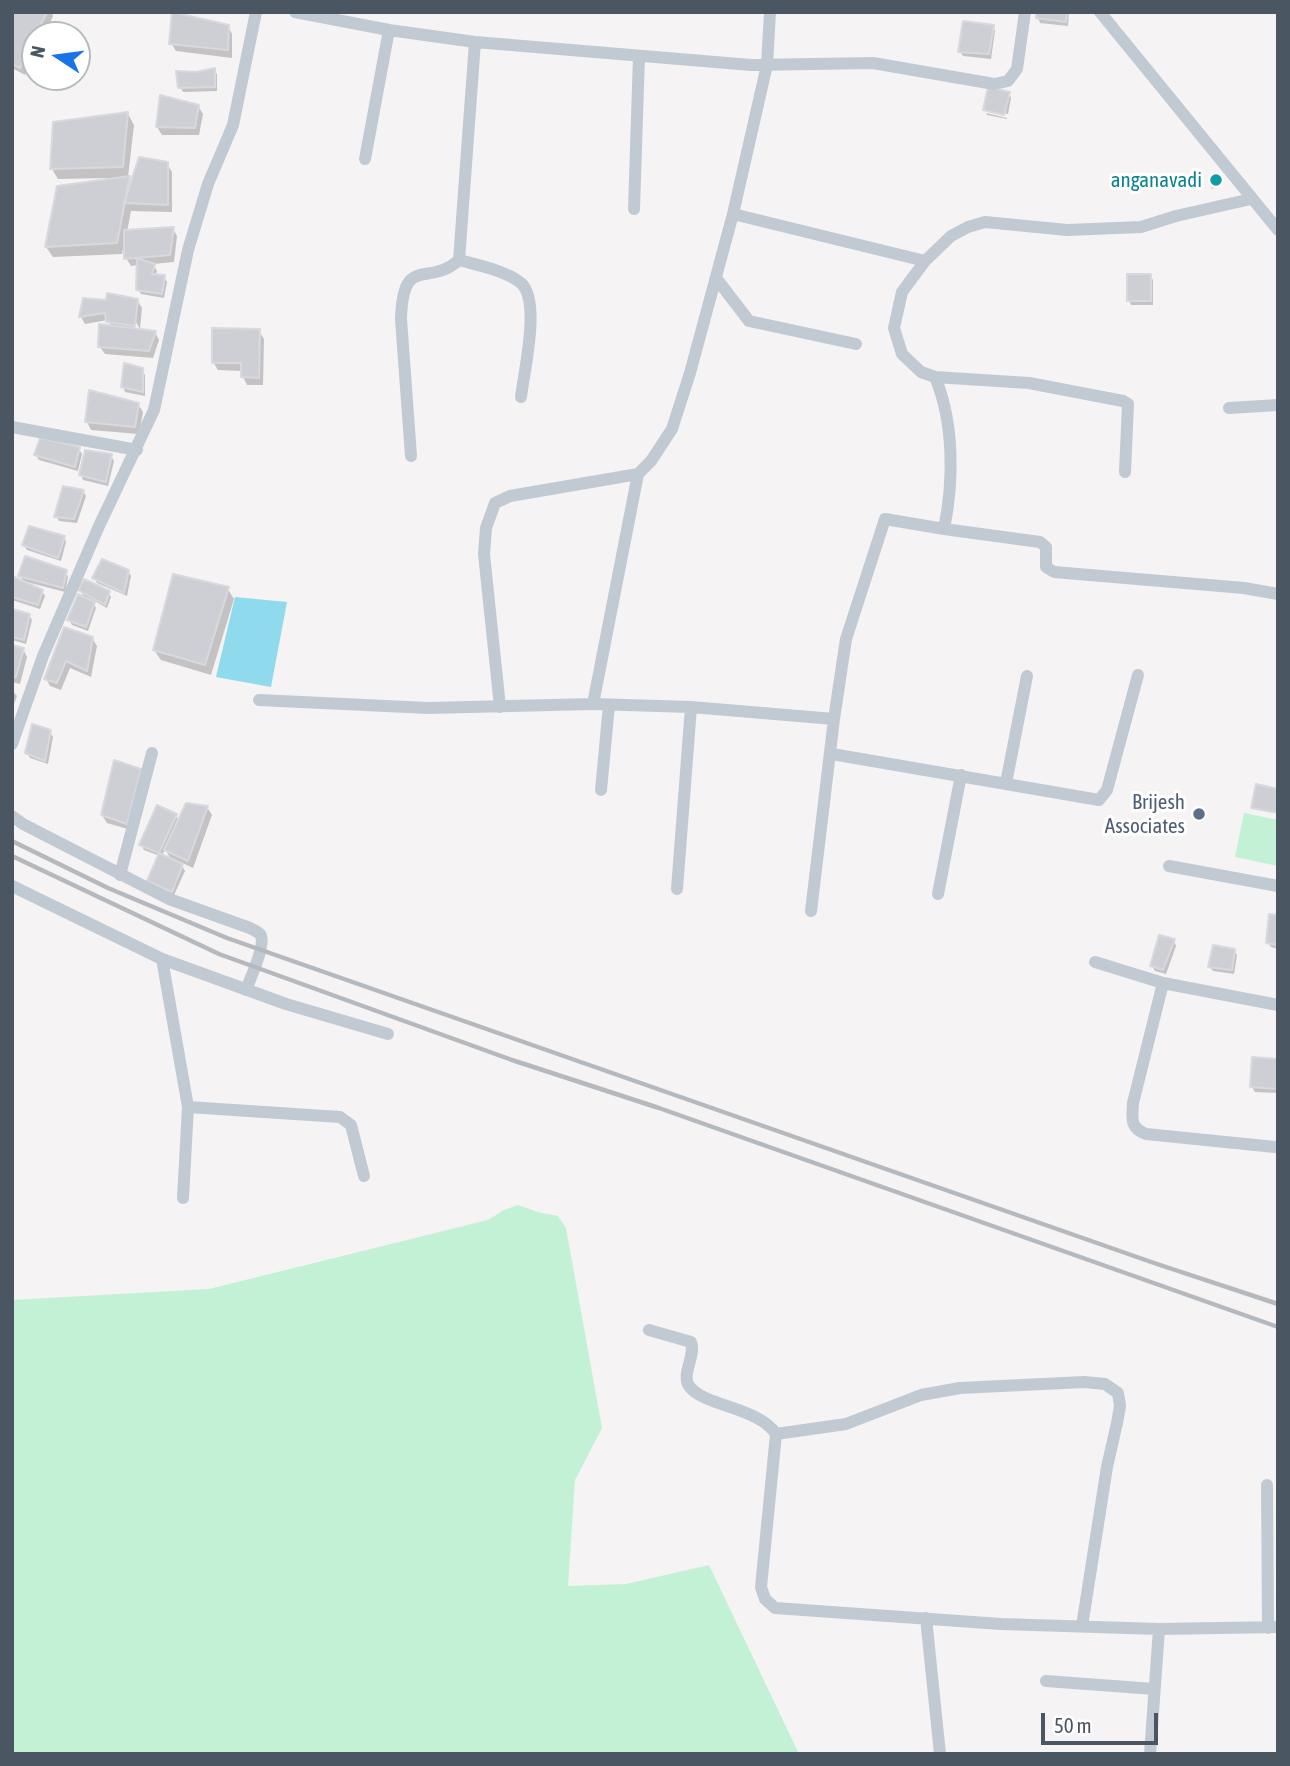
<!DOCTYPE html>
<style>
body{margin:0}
#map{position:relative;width:1290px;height:1766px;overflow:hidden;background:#f5f3f3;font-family:"Asap Condensed",sans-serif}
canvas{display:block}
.frame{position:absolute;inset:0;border:14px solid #4a5661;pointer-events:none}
.north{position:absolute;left:21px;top:21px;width:70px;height:70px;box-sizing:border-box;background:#fff;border:2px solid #b7bbc0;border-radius:50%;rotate:283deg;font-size:19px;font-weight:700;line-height:28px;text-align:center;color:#4a5661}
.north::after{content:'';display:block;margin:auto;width:24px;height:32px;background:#1a73e8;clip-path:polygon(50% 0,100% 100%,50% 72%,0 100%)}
.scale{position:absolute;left:1041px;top:1713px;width:117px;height:32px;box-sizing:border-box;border:4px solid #4a5661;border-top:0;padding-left:9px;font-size:21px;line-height:24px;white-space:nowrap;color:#4a5661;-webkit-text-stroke:5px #fff;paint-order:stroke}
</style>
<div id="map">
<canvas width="1290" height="1766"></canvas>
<div class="frame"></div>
<div class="north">N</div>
<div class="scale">50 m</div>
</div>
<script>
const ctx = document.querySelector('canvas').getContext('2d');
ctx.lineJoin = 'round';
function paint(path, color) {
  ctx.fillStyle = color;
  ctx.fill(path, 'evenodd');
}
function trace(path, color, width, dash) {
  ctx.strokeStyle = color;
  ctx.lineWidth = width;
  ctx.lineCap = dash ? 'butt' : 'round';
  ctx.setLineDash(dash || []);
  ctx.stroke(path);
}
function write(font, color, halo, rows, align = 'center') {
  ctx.font = font + ' "Asap Condensed",sans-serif';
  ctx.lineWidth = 6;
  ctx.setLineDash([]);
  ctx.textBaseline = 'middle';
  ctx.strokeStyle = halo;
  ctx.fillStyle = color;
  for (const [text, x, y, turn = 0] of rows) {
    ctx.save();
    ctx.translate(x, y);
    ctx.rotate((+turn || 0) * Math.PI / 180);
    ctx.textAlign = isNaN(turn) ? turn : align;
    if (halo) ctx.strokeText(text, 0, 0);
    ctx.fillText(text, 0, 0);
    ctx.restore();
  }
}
const green = new Path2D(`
 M1244,813L1278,820V866L1235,857Z
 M518,1205L541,1213L558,1216L566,1228L602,1428L575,1480L568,1586L626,1584L709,1565L799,1754H12V1300L209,1289L488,1220L504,1210Z`);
const water = new Path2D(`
 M235,597L287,602L271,687L216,677Z`);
const shadow = new Path2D(`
 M12,12H51L53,16L44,35H35V54L25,75L12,68Z
 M1038,12H1069L1068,26L1040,23L1038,18Z
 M228,26L232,34V58L176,51L171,43Z
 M993,26L995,31L991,59L963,56L960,51Z
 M214,70L217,74V91L183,92L180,87L196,74Z
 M989,89L1009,93L1011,98L1008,114L986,109V112L985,110Z
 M198,106L203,114L199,135H162L157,127Z
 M986,113L1007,118V119L987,115Z
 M128,114L134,125L128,177L132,184L167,164L172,172V212L131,211L127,232L173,229L177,236L174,262L153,264L157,271L155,276L164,277L167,282L164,298L141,294L138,289L139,265L131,266L126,258L124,244L122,254L53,257L46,247L110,180V178L58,179L52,169Z
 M1150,275L1153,280V305H1131L1129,300Z
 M84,300L108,302L137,300L142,308L140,329L133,317L130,319L136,330L155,332L159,340L153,358L105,354L100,347L112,327L108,320L85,324L81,317Z
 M259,331L264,339L263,385H247L243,377V371L218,370L213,362Z
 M142,370L145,375V396L125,392L123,387Z
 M138,404L143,412L139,434L91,430L87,422Z
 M79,449L82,454L78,471L39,460L36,455Z
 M111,456L114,461L108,486L83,480L81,475Z
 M83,491L86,496L77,523L59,521L56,516Z
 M64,537L66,542L61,561L27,550L24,545Z
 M128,571L131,576L127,596L97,583L94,578Z
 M66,572L68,577L65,592L23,581L20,575Z
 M12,578L42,591L45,596L40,609L12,600Z
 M227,588L234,599L211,675L161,660L154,650Z
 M80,590L108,592L111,597L107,608L91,599L96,608L88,631L72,625L69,620L86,600Z
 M12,611L29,615L32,620L26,644L12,640Z
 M92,638L97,646L91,677L70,668L61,690L50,686L46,678Z
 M12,647L23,649L27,657L20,684L12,682Z
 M12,690L17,696L13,707H12Z
 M50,732L53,737L48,764L30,758L27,753Z
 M139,771L144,779L131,830L107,823L102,815Z
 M207,807L212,815L193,868L180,862L185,871L174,895L152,886L149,881L160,856L144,850L141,845L176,815L179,822ZM165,849L172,861L162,856Z
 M1278,917V949L1271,947L1268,942Z
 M1174,941L1176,946L1166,974L1155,971L1152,966Z
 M1234,950L1237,955L1234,974L1213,971L1210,967Z
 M1278,1060V1093L1255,1092L1252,1087Z`);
const building = new Path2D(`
 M12,12H47L20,68L12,64Z
 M172,12L229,25L228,50L169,44Z
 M1036,12H1067L1066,22L1036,18Z
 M963,21L994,25L989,54L958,52Z
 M215,68V87L178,88L176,71L196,72Z
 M988,87L1010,92L1004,115L983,110Z
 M160,95L199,105L195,128L156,127Z
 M128,112L123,167L50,169L53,122Z
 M139,157L168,162V205L124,203Z
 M1218,174L1222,184L1212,188L1211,176Z
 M130,176L117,243L45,247L57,186Z
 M174,227L170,255L124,259V230Z
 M137,258L155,264L152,274L165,275L162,294L136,290Z
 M1127,274H1151V301H1127Z
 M107,293L138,299L135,326L106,322L105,313L79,317L83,298L106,300Z
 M99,324L156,331L149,351L98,347Z
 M212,328L260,329L259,378L241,377V363H212Z
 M124,363L143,368V392L121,387Z
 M89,390L139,403L135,427L85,422Z
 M40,438L80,447L75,467L34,455Z
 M85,450L112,454L106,482L79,475Z
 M63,486L84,490L74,519L54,517Z
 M29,526L65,536L58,558L22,545Z
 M25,556L67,570L63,588L18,576Z
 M102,559L129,570L124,593L92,578Z
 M173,574L229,587L205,665L153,650Z
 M12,576L43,590L38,605L12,597Z
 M84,579L110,591L105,605L78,590Z
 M78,594L95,602L86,627L67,620Z
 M12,609L30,614L24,640L12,637Z
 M64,627L93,637L87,671L66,661L57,683L44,679Z
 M12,645L24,648L16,677L12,676Z
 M32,724L51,730L45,761L25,753Z
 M114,760L141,769L127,824L101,815Z
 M1256,784L1278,789V813L1251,808Z
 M186,803L208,806L188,861L164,850Z
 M157,805L177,814L159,853L139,845Z
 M159,853L183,864L172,892L147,881Z
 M1269,914L1278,915V945L1266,943Z
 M1159,935L1175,939L1163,970L1150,966Z
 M1213,945L1235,949L1232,970L1208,967Z
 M1252,1057L1278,1059V1089L1250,1087Z`);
const street = new Path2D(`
 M295,12L389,30L475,42L751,65L873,63L994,84L1008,81L1017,69L1025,12
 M1100,12L1278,230
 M365,159L389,30
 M634,209L639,56
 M733,214L925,261
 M459,260C477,265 507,271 521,283C541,301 524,371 521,397
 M716,278L749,321L856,344
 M935,377L1029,383L1123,401L1128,404L1125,472
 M1229,408L1278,405
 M12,427L137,450
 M411,456L401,319C403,253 428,288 459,260L475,42
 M638,474L593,704L691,707L834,719L846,639L885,519L944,529C954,481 954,422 935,377L921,372L902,354L894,328L902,292L925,261L951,236L968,227L985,222L1067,230L1141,227L1176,216L1251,199
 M944,529L1040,542L1046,547V567L1054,572L1244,588L1278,594
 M259,700L428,708L593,704
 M500,707L484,554L486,528L495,503L510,496L638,474L651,461L672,429L690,373L733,214L767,65L770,12
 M12,744L43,656L99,526L154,410L188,250L208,184L233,125L256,12
 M832,754L1099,800L1107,790L1138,675
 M1006,783L1027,676
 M601,790L609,705
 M12,816L23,824L169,899L250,928C253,930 257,931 260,934C267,943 250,979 246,990
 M1169,866L1278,886
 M120,875L152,753
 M12,886L162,959
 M677,889L691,707
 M938,894L961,775
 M811,911L834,719
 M1095,962L1163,983
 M188,1107L162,959L286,1004L388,1034
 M1275,1147L1146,1134C1130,1128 1132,1119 1133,1103L1163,983L1278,1005
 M183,1198L188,1107L340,1117L351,1125L364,1176
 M649,1330L691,1342C696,1356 681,1374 689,1386C703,1406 758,1407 776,1434L761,1587L765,1599L775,1608L1001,1624L1159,1629L1278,1627
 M776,1434L846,1424L921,1395L960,1388L1084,1382L1105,1384L1118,1393L1120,1406L1117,1423L1107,1467L1082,1626
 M1267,1485L1268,1628
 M926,1618L940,1754
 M1046,1681L1154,1689
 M1150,1754L1159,1629`);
const rail = new Path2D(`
 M12,841L108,888L227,938L1154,1263L1278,1304
 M12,856L219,954L512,1060L659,1108L1278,1327`);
const markers = [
 [1216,180,7,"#0f9aa8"],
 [1199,814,7,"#5c6f8a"]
];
const cultureNames = [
 ["anganavadi",1202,180]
];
const serviceNames = [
 ["Brijesh",1185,802],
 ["Associates",1185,826]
];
paint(green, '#c3f1d5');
paint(water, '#90daee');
paint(shadow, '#0003');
paint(building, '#cdcfd5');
trace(building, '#d7d9de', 2);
trace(street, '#c1cad2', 12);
trace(rail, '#b5b8bd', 4.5);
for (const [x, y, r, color] of markers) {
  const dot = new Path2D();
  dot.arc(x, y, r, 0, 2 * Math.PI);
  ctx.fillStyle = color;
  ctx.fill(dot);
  trace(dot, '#fff', 2.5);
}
write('21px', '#0d838f', '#fff', cultureNames, 'right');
write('21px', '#4e5e75', '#fff', serviceNames, 'right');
</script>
